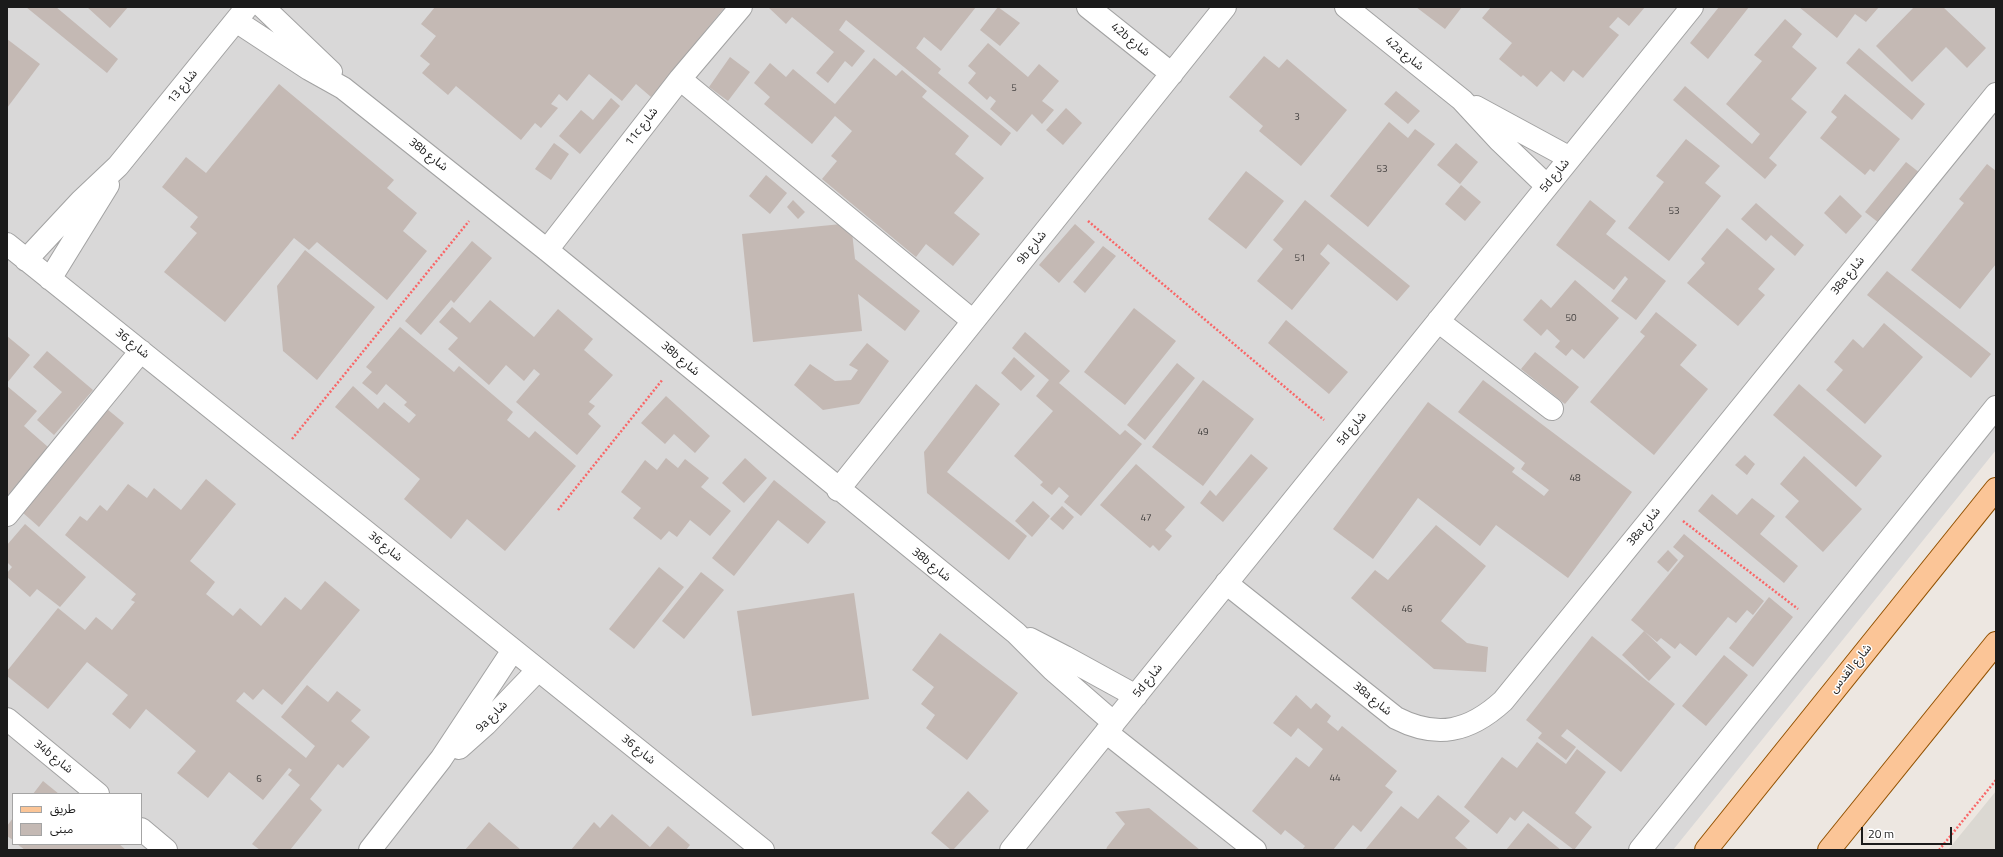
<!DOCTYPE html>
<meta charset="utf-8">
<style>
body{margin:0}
#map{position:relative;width:2003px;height:857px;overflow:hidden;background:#ede7e1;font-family:"Titillium Web","Noto Sans Arabic",sans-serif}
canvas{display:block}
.frame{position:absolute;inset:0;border:8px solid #1b1b1b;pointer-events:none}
.legend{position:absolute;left:12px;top:793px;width:130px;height:52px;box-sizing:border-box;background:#fff;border:1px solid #a4a4a4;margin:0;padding:5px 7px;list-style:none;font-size:12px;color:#1b1b1b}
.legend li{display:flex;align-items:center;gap:8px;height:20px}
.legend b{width:20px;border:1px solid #a4a4a4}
.scale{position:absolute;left:1861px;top:827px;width:91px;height:18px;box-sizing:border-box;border:2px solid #1b1b1b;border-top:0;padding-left:5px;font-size:12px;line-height:14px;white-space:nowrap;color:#1b1b1b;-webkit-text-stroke:3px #fff;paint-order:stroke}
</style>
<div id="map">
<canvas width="2003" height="857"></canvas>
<div class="frame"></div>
<ul class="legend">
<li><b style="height:5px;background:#fbc597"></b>طريق</li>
<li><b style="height:11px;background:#c4b9b4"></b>مبنى</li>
</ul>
<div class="scale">20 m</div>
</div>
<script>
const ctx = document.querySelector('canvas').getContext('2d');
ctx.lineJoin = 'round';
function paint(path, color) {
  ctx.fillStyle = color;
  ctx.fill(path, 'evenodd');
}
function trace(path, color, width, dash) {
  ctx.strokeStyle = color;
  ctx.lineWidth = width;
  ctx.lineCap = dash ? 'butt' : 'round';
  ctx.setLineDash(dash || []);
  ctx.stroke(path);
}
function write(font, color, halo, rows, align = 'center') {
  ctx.font = font + ' "Titillium Web","Noto Sans Arabic",sans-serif';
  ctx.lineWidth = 3;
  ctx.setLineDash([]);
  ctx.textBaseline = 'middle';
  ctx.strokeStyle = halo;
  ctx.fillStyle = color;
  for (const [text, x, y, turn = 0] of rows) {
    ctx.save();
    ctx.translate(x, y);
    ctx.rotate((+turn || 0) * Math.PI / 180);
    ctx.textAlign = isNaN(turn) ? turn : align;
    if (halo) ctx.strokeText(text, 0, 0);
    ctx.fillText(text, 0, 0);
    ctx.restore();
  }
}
const residential = new Path2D(`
 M7,7H1996V450L1673,850H7ZM13,794H141V844H13Z`);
const airport = new Path2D(`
 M1996,791V850H1948Z`);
const building = new Path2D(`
 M26,7H56L118,59L107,73Z
 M87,7H128L110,28Z
 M435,7H725L651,97L636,84L622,101L589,74L567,101L559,94L551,104L558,108L541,128L535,123L521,140L456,86L448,95L422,73L430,64L420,56L436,36L421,24Z
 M768,7H976L941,51L924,37L916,48L941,69L938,73L1011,133L1001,146L846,20L839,30L865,51L852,67L845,61L828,83L816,73L834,52L792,17L786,24Z
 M998,7L1020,23L1000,46L980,30Z
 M1416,7H1462L1445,29Z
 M1491,7H1645L1629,26L1618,17L1609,27L1619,35L1583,78L1573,70L1564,82L1551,71L1537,87L1523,75L1521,77L1499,59L1512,43L1482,18Z
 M1719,7H1749L1708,59L1690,43Z
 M1799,7H1879L1866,22L1855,14L1837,38Z
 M1914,7H1943L1986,48L1967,68L1946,47L1912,82L1876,46Z
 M1785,19L1802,34L1792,47L1817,68L1791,99L1807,112L1769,158L1777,165L1765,179L1673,100L1685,86L1752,144L1760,134L1726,104L1762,61L1754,55Z
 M7,39L40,64L7,108Z
 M988,43L1028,77L1039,64L1059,81L1042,101L1054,110L1042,124L1032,114L1017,132L990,109L996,101L990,96L987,100L968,83L976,73L968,66Z
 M1859,48L1925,104L1912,120L1846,63Z
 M1264,56L1279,68L1287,59L1347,110L1301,166L1259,131L1263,126L1229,97Z
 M730,57L750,72L728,101L709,87Z
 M874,58L896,76L902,70L927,91L922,97L969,136L955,154L984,178L954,213L980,234L953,266L926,244L916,257L822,179L837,161L831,156L852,131L835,116L812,144L764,104L770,97L754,83L770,63L786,77L793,69L835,104Z
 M279,84L394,180L387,188L417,213L403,231L427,251L387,300L317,242L309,250L294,238L225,322L164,272L197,233L190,227L198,217L162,187L186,157L206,173Z
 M1396,91L1420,111L1408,124L1384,104Z
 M1845,94L1900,139L1874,172L1870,169L1865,175L1820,138L1837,117L1831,112Z
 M611,98L620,106L580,154L559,136L581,110L593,120Z
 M1066,108L1082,123L1063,145L1046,130Z
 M1389,122L1408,138L1415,129L1435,144L1368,227L1330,196Z
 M1686,139L1720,166L1705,183L1721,196L1669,261L1628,228L1664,182L1656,176Z
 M554,143L569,154L551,180L535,169Z
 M1456,143L1478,162L1460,184L1437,165Z
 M1906,162L1920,173L1879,223L1865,212Z
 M1987,164L1996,171V264L1960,309L1911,270L1964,203L1959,199Z
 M1246,171L1284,201L1246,249L1208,219Z
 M766,175L787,193L770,214L749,196Z
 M1461,185L1481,202L1465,221L1445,204Z
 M1840,195L1862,216L1846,234L1824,213Z
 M793,200L805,212L798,219L787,207Z
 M1305,200L1410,286L1397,301L1328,244L1320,254L1330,263L1292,310L1257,281L1283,249L1273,240Z
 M1590,200L1616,221L1606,234L1666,281L1636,320L1611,301L1628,279L1625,276L1614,290L1556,245Z
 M1756,203L1804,245L1795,256L1771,235L1766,241L1741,219Z
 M851,223L855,259L920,311L905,331L858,294L862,331L753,342L742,234Z
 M1075,224L1095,242L1059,283L1039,265Z
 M1727,228L1775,269L1758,289L1765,295L1738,326L1687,283L1705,263L1701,259Z
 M472,241L492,258L454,303L451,300L421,335L405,321Z
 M1103,246L1116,256L1085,293L1073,282Z
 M305,250L375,307L317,380L283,351L277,286Z
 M1887,271L1991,354L1971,378L1867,295Z
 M1575,280L1619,318L1584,359L1572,349L1566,356L1555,347L1560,341L1547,329L1541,336L1523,320L1541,299L1551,308Z
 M490,300L534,337L558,309L593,339L584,350L613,375L589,402L595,406L588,414L601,426L577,455L516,402L540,374L534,369L524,381L506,365L489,385L448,349L458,338L439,322L452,307L470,323Z
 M1134,308L1176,341L1125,405L1084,372Z
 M1656,312L1697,345L1680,365L1708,389L1654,455L1590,402L1645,336L1640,332Z
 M1286,320L1348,372L1329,394L1268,343Z
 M1884,323L1923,357L1865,424L1826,390L1843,370L1834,362L1853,339L1863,348Z
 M400,327L454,372L459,366L513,412L507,420L529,438L535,431L576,466L505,551L467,519L451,539L404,499L420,479L335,407L353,386L378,409L384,402L409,423L416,415L404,405L407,402L386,384L377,395L362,383L372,372L366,367Z
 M1025,332L1070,371L1059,383L1120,435L1125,430L1142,444L1081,516L1064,502L1069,496L1059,487L1052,495L1040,485L1043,482L1014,456L1053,411L1036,396L1049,380L1012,348Z
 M7,336L30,355L7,383Z
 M867,343L889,361L859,404L823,410L794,385L810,364L835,381L851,380L858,370L849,365Z
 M47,351L93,390L54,435L37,420L62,392L33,367Z
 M1535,352L1579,387L1565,404L1521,369Z
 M1014,357L1035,376L1021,391L1001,373Z
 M1177,363L1195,378L1145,440L1127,425Z
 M1203,380L1254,419L1203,486L1152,447Z
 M1483,380L1632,492L1568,578L1496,525L1480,546L1418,498L1373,559L1333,529L1428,402L1515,468L1512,472L1544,496L1549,490L1521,469L1525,463L1458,412Z
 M976,384L1000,404L947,472L1027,536L1009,560L927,493L924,452Z
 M1799,384L1882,456L1856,487L1773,415Z
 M7,386L37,411L24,426L48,447L7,496Z
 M666,396L710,436L695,453L674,434L665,444L641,423Z
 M107,409L124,423L39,527L22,512Z
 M1251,454L1268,468L1223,522L1200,503L1210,490L1216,496Z
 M1745,455L1755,464L1747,475L1735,465Z
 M1804,456L1862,509L1823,552L1785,517L1799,501L1780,484Z
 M666,458L678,468L685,459L709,478L701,487L731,511L710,536L690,520L677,537L669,531L661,540L633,518L641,508L621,492L645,460L657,470Z
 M745,458L767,478L744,503L722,483Z
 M1136,464L1185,507L1165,530L1172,536L1159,551L1153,545L1150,548L1100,505Z
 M206,479L236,504L190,561L215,582L206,594L233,616L240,608L261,626L285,597L301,610L325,581L360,610L282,705L263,689L253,700L244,692L236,701L306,758L315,746L281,717L307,685L328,702L337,691L361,710L351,721L370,737L343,768L338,764L310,799L322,810L290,850H260L252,844L300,785L288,775L292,770L289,768L263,800L229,772L208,798L177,773L196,751L146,709L130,729L112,714L128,695L87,662L48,709L7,676V671L58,608L85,630L96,617L112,630L135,602L131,600L136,594L65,535L80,516L87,521L100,505L107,511L128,484L147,498L154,488L181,510Z
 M774,480L826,522L808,544L778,520L734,576L712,558Z
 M1712,494L1737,515L1752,498L1775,516L1760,534L1798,566L1784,583L1698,511Z
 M1033,501L1050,516L1032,537L1015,521Z
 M1062,506L1074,517L1063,530L1050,519Z
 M25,524L86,577L60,607L37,589L30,597L7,577V573L12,567L7,562V545Z
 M1436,525L1486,566L1441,621L1467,643L1488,647L1486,672L1434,669L1351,598L1375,570L1388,580Z
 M1684,534L1764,601L1753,615L1747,610L1736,623L1728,617L1696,656L1680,643L1675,649L1661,638L1657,642L1631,620L1684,556L1673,547Z
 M1668,550L1678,560L1668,572L1657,562Z
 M659,567L684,587L634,649L609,629Z
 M701,572L724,590L684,639L662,621Z
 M854,593L869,699L752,716L737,611Z
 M1769,597L1793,617L1753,667L1729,648Z
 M1644,631L1671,657L1649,681L1622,655Z
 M940,633L1018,693L967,760L926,728L935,715L921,704L934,687L912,670Z
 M1592,636L1675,704L1621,772L1567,729L1561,736L1576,747L1566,760L1538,738L1542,733L1526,720Z
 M1724,655L1748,675L1706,726L1682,706Z
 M1296,695L1311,709L1316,703L1331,716L1327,722L1338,731L1342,726L1397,771L1385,786L1393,792L1361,832L1353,825L1333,850H1302L1305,846L1285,830L1281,835L1252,811L1296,757L1309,767L1323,749L1298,728L1291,737L1273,723Z
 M1537,742L1566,764L1577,749L1606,772L1575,813L1592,827L1574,850L1523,811L1515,821L1510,817L1497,834L1464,807L1502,757L1517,768Z
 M43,781L59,794H33Z
 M968,791L989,811L953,850H951L931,833Z
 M1438,795L1470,821L1455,838L1469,850H1365L1401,806L1418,819Z
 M1149,808L1200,850H1106L1107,847L1125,824L1115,812Z
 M612,814L650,847L668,826L690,845L686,850H571L594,822L600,828Z
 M13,818V840L7,836V826Z
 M489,822L521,850H465Z
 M1528,823L1561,850H1506Z
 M17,844H119L126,850H25Z`);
const path = new Path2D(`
 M1088,221L1324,420
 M292,439L469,221
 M558,510L663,379
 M1683,521L1798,609
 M1939,850L1996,780`);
const minor = new Path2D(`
 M263,7L331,72
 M1088,7L1172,74
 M1346,7L1462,100L1499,140L1547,186
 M236,21L309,69L343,88L547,250L1016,633L1053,670L1114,723
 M680,79L973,321
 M1476,107L1570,158
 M7,244L763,850
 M547,250L680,79L741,7
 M26,260L81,201L118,166L247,7
 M50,279L108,185
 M1438,321L1552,409
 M838,490L1225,7
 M7,515L141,351
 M1226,583L1396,718C1437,739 1469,732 1503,701L1996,94
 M1030,639L1065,657L1136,696
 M7,719L98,794
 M1106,732L1255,850
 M459,748L486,724L538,670
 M141,829L166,850
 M370,850L441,759L513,650
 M1011,850L1692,7
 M1640,850L1996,407`);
const major = new Path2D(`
 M1706,850L1996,489
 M1829,850L1996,643`);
const numberNames = [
 ["5",1014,89],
 ["3",1297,118],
 ["53",1382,170],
 ["53",1674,212],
 ["51",1300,259],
 ["50",1571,319],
 ["49",1203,433],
 ["48",1575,479],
 ["47",1146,519],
 ["46",1407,610],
 ["44",1335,779],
 ["6",259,780]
];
const streetNames = [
 ["42b شارع",1130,40,39],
 ["42a شارع",1404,54,39],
 ["شارع 13",183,87,-51],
 ["11c شارع",642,127,-52],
 ["38b شارع",428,155,38],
 ["5d شارع",1555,176,-51],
 ["9b شارع",1032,248,-51],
 ["38a شارع",1848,276,-51],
 ["شارع 36",132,344,39],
 ["38b شارع",680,359,40],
 ["5d شارع",1352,429,-51],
 ["38a شارع",1644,527,-51],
 ["شارع 36",385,547,39],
 ["38b شارع",931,565,39],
 ["شارع القدس",1851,669,-51],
 ["5d شارع",1148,681,-51],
 ["38a شارع",1372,699,39],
 ["9a شارع",492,717,-45],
 ["شارع 36",638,750,39],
 ["34b شارع",53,757,39]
];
paint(residential, '#d9d8d8');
paint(airport, '#dbd8d2');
paint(building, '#c4b9b4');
trace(minor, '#a2a2a2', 24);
trace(major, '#925101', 24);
trace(path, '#f96667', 2.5, [2, 2]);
trace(minor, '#fff', 22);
trace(major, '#fbc597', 22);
write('10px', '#454241', null, numberNames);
write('12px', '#1b1b1b', '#fff', streetNames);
</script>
